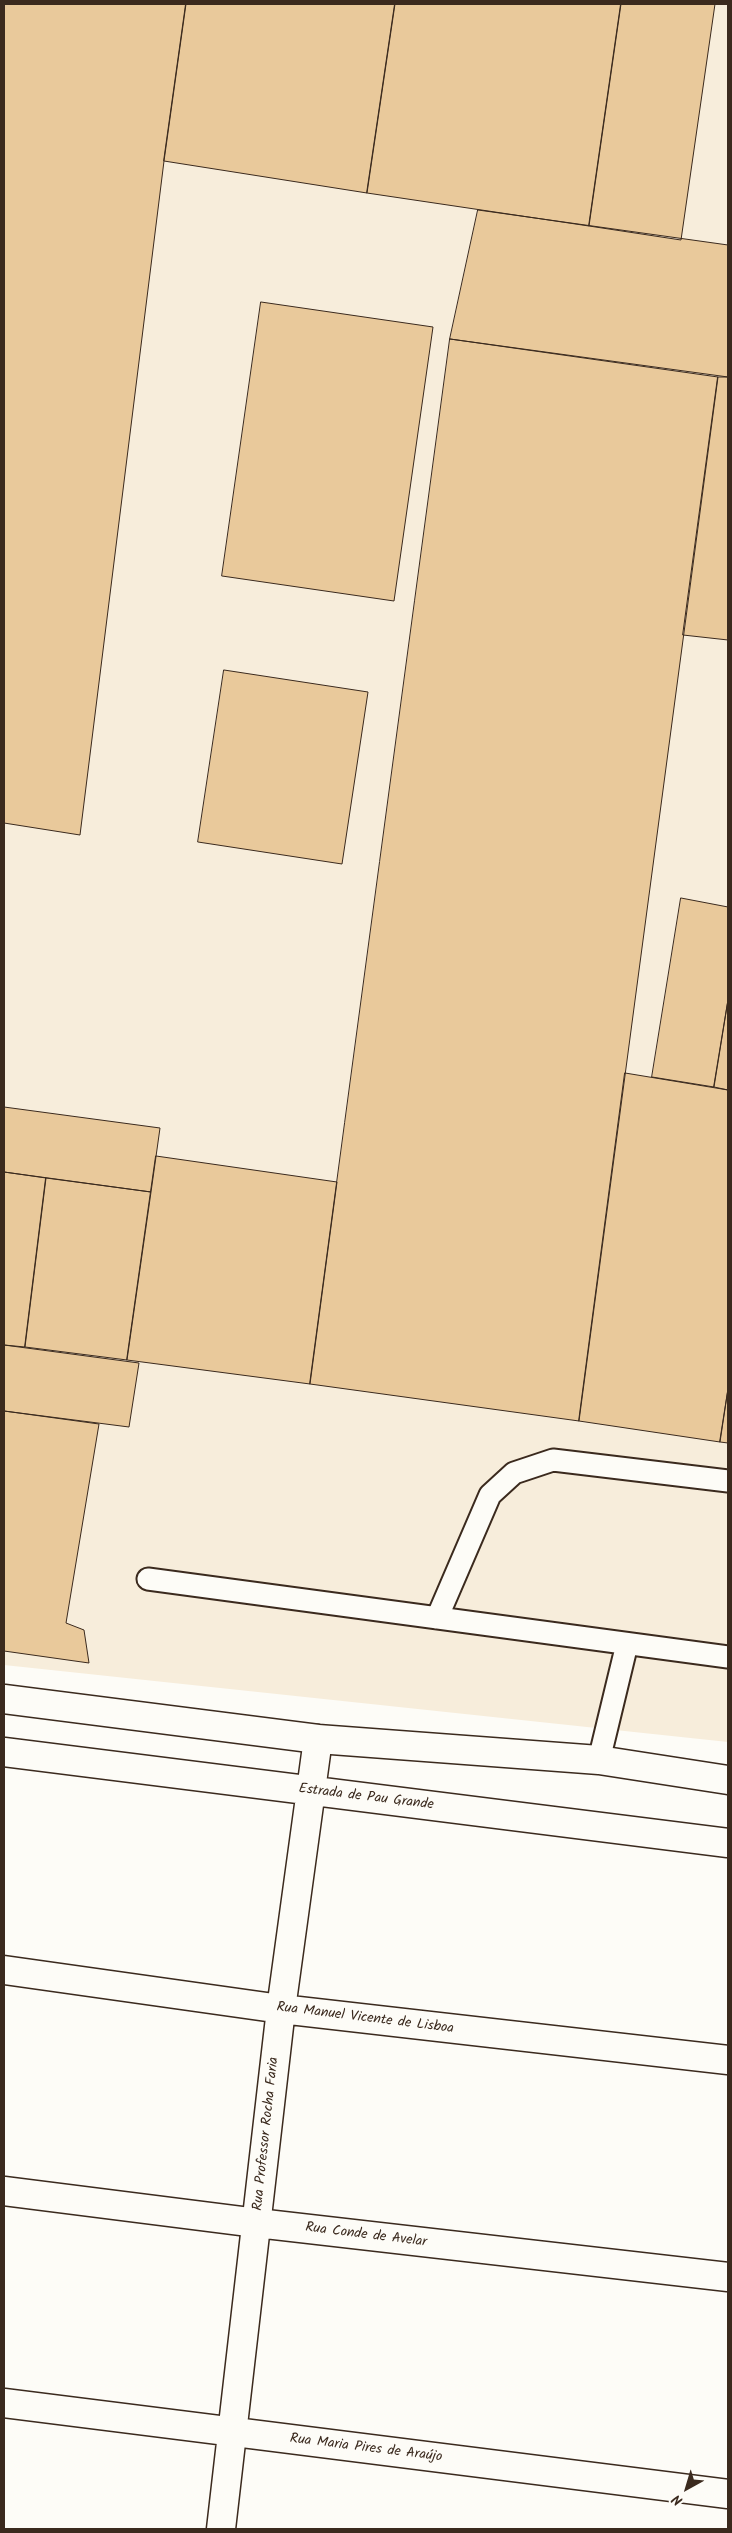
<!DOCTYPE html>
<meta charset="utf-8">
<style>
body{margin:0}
#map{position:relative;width:732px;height:2533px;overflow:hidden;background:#fdfcf7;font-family:Kalam,sans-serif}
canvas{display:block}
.frame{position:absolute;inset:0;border:5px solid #3b2a1e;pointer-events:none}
.north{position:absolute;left:662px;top:2463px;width:50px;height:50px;-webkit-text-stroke:4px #fdfcf7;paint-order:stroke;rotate:219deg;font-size:14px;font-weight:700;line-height:20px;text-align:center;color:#3b2a1e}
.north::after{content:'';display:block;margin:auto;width:18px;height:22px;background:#3b2a1e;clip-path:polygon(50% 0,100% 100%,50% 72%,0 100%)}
</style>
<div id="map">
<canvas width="732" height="2533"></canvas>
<div class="frame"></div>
<div class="north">N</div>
</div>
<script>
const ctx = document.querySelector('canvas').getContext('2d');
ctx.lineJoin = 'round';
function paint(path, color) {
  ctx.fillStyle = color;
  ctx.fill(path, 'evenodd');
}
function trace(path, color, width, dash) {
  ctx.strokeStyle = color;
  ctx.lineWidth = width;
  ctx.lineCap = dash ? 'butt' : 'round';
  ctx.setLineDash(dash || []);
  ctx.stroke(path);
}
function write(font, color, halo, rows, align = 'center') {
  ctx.font = font + ' Kalam,sans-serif';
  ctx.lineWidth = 4;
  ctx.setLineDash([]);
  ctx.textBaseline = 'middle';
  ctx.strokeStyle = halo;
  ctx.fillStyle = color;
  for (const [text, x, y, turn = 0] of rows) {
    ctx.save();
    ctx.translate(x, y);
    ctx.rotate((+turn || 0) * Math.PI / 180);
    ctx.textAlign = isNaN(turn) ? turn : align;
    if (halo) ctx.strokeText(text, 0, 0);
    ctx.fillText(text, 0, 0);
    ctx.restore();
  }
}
const built = new Path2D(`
 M4,4H728V1742L4,1665Z`);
const building = new Path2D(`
 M4,4H186L164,161L80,835L4,823Z
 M186,4H395L367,193L164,161Z
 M395,4H621L589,226L367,193Z
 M621,4H715L681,240L589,226Z
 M478,210L728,245V377L450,339Z
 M261,302L433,327L394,601L222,576Z
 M450,339L718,377L579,1421L310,1384Z
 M718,377H728V640L683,635Z
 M224,670L368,692L342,864L198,842Z
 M681,898L728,907V1000L714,1087L652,1077Z
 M728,1000V1090L714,1087Z
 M625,1073L728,1090V1389L720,1442L579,1421Z
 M4,1107L160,1128L151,1192L4,1172Z
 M156,1156L337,1182L310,1384L127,1360Z
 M4,1172L46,1178L25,1347L4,1345Z
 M46,1178L151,1192L127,1360L25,1347Z
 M4,1345L139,1363L129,1427L4,1411Z
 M728,1389V1443L720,1442Z
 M4,1411L99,1424L66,1623L84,1630L89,1663L4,1651Z`);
const service = new Path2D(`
 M148,1579L728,1657
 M437,1618L490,1495L514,1473L553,1460L728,1481
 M599,1760L627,1644`);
const minor = new Path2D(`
 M4,1752L728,1843
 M4,1970L281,2009L728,2060
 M4,2191L257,2223L728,2277
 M4,2403L728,2494
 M221,2529L281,2009L318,1739`);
const tertiary = new Path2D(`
 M4,1699L318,1739L599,1760L728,1780`);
const streetNames = [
 ["Estrada de Pau Grande",366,1798,7],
 ["Rua Manuel Vicente de Lisboa",365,2019,7],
 ["Rua Professor Rocha Faria",267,2134,-84],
 ["Rua Conde de Avelar",366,2236,7],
 ["Rua Maria Pires de Araújo",366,2449,7]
];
paint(built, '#f7eddb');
paint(building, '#e9c99b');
trace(building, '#3b2a1e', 1);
trace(service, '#3b2a1e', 25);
trace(minor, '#3b2a1e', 31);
trace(tertiary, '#3b2a1e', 31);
trace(service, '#fdfcf7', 21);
trace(minor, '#fdfcf7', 28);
trace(tertiary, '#fdfcf7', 28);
write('14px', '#3b2a1e', '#fdfcf7', streetNames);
</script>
